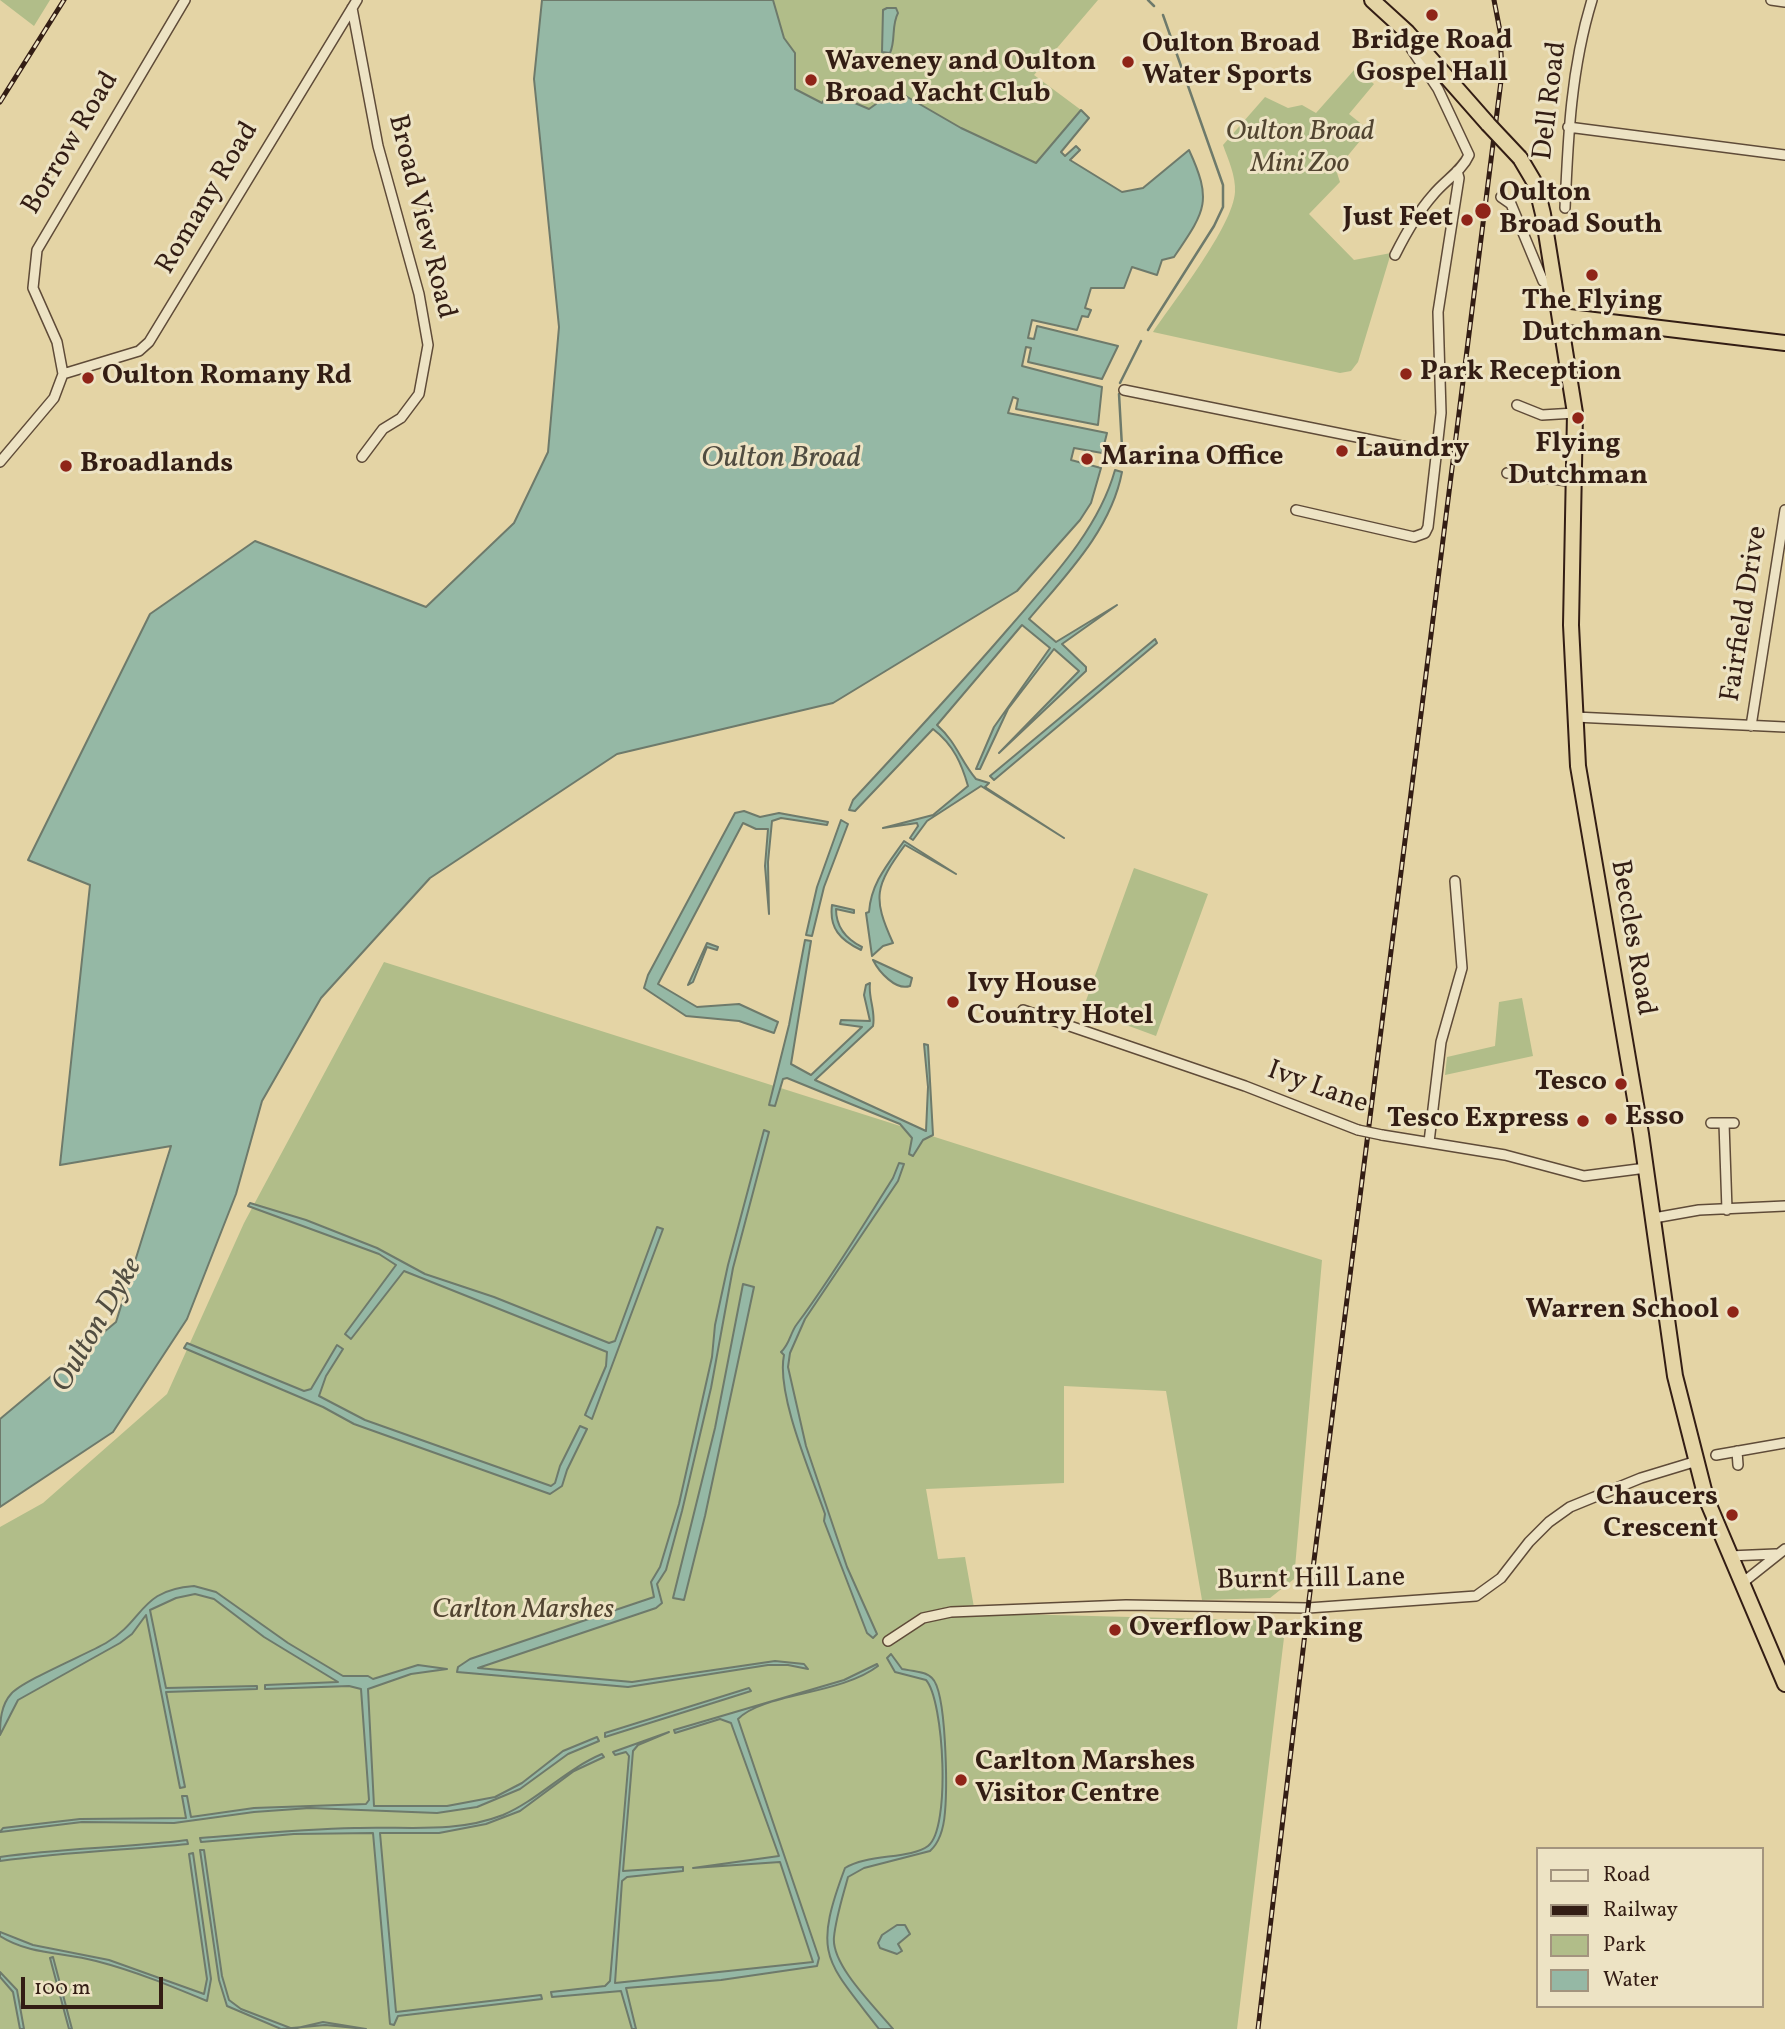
<!DOCTYPE html>
<style>
body{margin:0}
#map{position:relative;width:1785px;height:2029px;overflow:hidden;background:#e4d4a5;font-family:Vollkorn,serif}
canvas{display:block}
.legend{position:absolute;left:1536px;top:1847px;width:228px;height:161px;box-sizing:border-box;background:#ede3c4;border:2px solid #a3947e;margin:0;padding:9px 12px;list-style:none;font-size:21px;color:#331d14}
.legend li{display:flex;align-items:center;gap:14px;height:35px}
.legend b{width:35px;border:2px solid #a3947e}
.scale{position:absolute;left:21px;top:1977px;width:142px;height:32px;box-sizing:border-box;border:4px solid #331d14;border-top:0;padding-left:9px;font-size:21px;line-height:24px;white-space:nowrap;color:#331d14;-webkit-text-stroke:5px #ede3c4;paint-order:stroke}
</style>
<div id="map">
<canvas width="1785" height="2029"></canvas>
<ul class="legend">
<li><b style="height:9px;background:#ede3c4"></b>Road</li>
<li><b style="height:9px;background:#331d14"></b>Railway</li>
<li><b style="height:19px;background:#b1bd89"></b>Park</li>
<li><b style="height:19px;background:#95b8a5"></b>Water</li>
</ul>
<div class="scale">100 m</div>
</div>
<script>
const ctx = document.querySelector('canvas').getContext('2d');
ctx.lineJoin = 'round';
function paint(path, color) {
  ctx.fillStyle = color;
  ctx.fill(path, 'evenodd');
}
function trace(path, color, width, dash) {
  ctx.strokeStyle = color;
  ctx.lineWidth = width;
  ctx.lineCap = dash ? 'butt' : 'round';
  ctx.setLineDash(dash || []);
  ctx.stroke(path);
}
function write(font, color, halo, rows, align = 'center') {
  ctx.font = font + ' Vollkorn,serif';
  ctx.lineWidth = 6;
  ctx.setLineDash([]);
  ctx.textBaseline = 'middle';
  ctx.strokeStyle = halo;
  ctx.fillStyle = color;
  for (const [text, x, y, turn = 0] of rows) {
    ctx.save();
    ctx.translate(x, y);
    ctx.rotate((+turn || 0) * Math.PI / 180);
    ctx.textAlign = isNaN(turn) ? turn : align;
    if (halo) ctx.strokeText(text, 0, 0);
    ctx.fillText(text, 0, 0);
    ctx.restore();
  }
}
const green = new Path2D(`
 M0,0H50L34,26Z
 M773,0H1098L1034,75L1081,110L1037,163L961,128L897,91L869,109L836,94L823,104L795,89V53L784,38Z
 M1355,69L1374,84L1349,114L1369,130L1336,170L1340,182L1309,214L1354,260L1391,253L1358,362L1351,371L1340,373L1153,332C1174,301 1233,226 1235,192C1236,176 1228,159 1223,145L1265,97L1288,108L1302,105L1316,113Z
 M1134,868L1208,894L1156,1036L1083,1009Z
 M384,962L1322,1260L1294,1579L1270,1598L1202,1600L1166,1391L1064,1386V1483L926,1489L938,1559L965,1557L975,1613L1286,1621L1237,2029H0V1527L43,1503L167,1394L244,1223Z
 M1522,998L1533,1056L1445,1075L1447,1057L1495,1046L1499,1002Z`);
const water = new Path2D(`
 M542,0H773L784,38L795,53V89L822,103L832,88L837,90L836,95L869,109L876,104L880,88L897,91L961,128L1036,163L1081,110L1089,118L1061,152L1065,156L1076,146L1080,150L1070,160L1122,192L1143,188L1189,150C1213,202 1205,211 1174,257L1162,260L1157,275L1132,267L1124,288H1091L1085,308L1091,310L1088,317L1082,316L1077,330L1032,320L1028,338L1034,339L1037,326L1118,346L1102,379L1028,362L1031,348L1026,347L1022,366L1102,387L1098,425L1016,409L1018,399L1013,397L1008,413L1107,433L1102,453L1074,448L1071,460L1101,468L1091,503L1080,520L1017,591L833,703L617,754L430,878L321,998L262,1101L236,1194L187,1319L113,1432L0,1507V1419L116,1322L171,1146L60,1165L90,885L28,860L150,614L255,541L426,607L514,523L548,452L559,327L534,79Z
 M887,8H896L898,13C891,26 896,40 890,53L882,52L883,10Z
 M1115,470L1122,472C1111,530 1066,575 1029,619L1056,642L1117,605L1062,644L1086,667V671L999,753L1079,671L1054,649L1008,709L980,769H976L994,727L1050,648L1022,625L937,725C957,743 960,760 976,779L989,783L985,787L1064,838L981,786L927,821L913,840L910,838L918,826L917,823L883,828L933,815L968,786C962,765 954,745 933,729L855,811L849,810L853,800C906,743 958,687 1008,629C1049,581 1098,531 1115,470Z
 M1155,639L1157,643L994,780L990,776Z
 M744,811L760,817L779,813L828,822L827,825L781,818L772,821L768,862L769,914L765,866L768,829H756L743,823L658,984L697,1007L739,1004L778,1022L774,1033L739,1021L686,1016L644,988L648,975L735,813Z
 M841,820L848,824L824,887L812,936L806,935L817,887Z
 M904,841L956,874L905,845C875,886 872,897 893,943L883,946L872,956L866,913L869,912C871,883 888,864 904,841Z
 M832,905L854,910V913L836,909C836,927 846,939 862,947L861,950C840,940 829,928 832,905Z
 M805,940L811,941L791,1064L811,1075L862,1027L840,1024L841,1020L870,1021L864,995L866,985L870,983C868,998 876,1011 873,1026L815,1080L926,1131L928,1087L924,1044L928,1045L933,1135L923,1140L913,1156L909,1154L912,1138L900,1124L787,1078L783,1079L775,1106L769,1105L789,1025Z
 M707,943L718,947L717,950L707,947L693,982L688,985Z
 M873,960L912,978L910,986C896,991 879,972 873,960Z
 M764,1130L769,1132L733,1268L711,1388L682,1511L666,1570L657,1584L662,1603L656,1608L478,1668L632,1682L775,1661L804,1664L808,1669L788,1665H768L628,1687L457,1672L458,1667L470,1659L654,1597L651,1582L660,1567L679,1504L712,1357L715,1325L728,1265Z
 M899,1163L904,1164L898,1181L805,1319L790,1353L788,1367L806,1446L847,1567L877,1634L873,1638L867,1633L824,1521L825,1514C811,1474 776,1394 784,1355L781,1352C790,1344 790,1333 797,1324C832,1277 862,1227 893,1178Z
 M250,1203L306,1220L377,1248L425,1274L494,1297L609,1343L615,1341L657,1227L663,1229L592,1419L585,1415L606,1366L607,1352L404,1271L351,1339L345,1334L396,1265L379,1254L248,1206Z
 M743,1284L754,1287L705,1516L684,1600L673,1598L715,1428Z
 M187,1343L304,1391L311,1389L337,1345L343,1349L326,1376L319,1396L365,1420L551,1486L555,1483L560,1466L580,1426L587,1429L567,1470L562,1486L550,1494L354,1424L323,1407L184,1348Z
 M194,1586L216,1592L288,1643L343,1676H368L373,1679L418,1665L447,1669L411,1674L368,1689L374,1806H447L495,1797L522,1783L563,1751L597,1737L599,1741L568,1754L520,1789L477,1807L437,1813L310,1808L254,1812L174,1823L82,1822L0,1832L3,1828L80,1819L186,1818L182,1796H187L191,1817L254,1808L366,1804L369,1800L361,1689L349,1686L265,1689V1685L338,1682L264,1637L214,1599L195,1594L176,1598L150,1610L166,1688L257,1686V1689L166,1692L185,1787L180,1788L146,1615L132,1634L120,1643L18,1700L0,1735C0,1721 1,1705 11,1694C22,1681 87,1654 106,1643C145,1620 139,1590 194,1586Z
 M891,1654L902,1669C910,1671 926,1671 932,1678C947,1692 947,1789 945,1812C944,1825 940,1842 930,1851L864,1868L848,1877C843,1896 836,1917 834,1937C831,1965 875,2007 893,2029H879C826,1960 812,1956 845,1868C866,1854 911,1859 928,1846C951,1829 944,1700 926,1680L895,1672L887,1658Z
 M877,1664L878,1666C840,1695 763,1693 738,1719L819,1958L817,1966L721,1980L626,1988L636,2029H632L621,1991L552,1997L551,1992L605,1986L610,1981L629,1756L626,1752L615,1755L613,1752L669,1732L638,1745L633,1751L623,1871L683,1867V1871L627,1877L622,1881L615,1983L813,1962L780,1862L693,1868L779,1856L731,1723L720,1719L675,1733L674,1730L844,1680Z
 M749,1688L751,1691L605,1737V1733Z
 M602,1754L604,1757L574,1771L520,1811L486,1824L439,1833H380L396,2012L541,1995L542,1999L398,2016L394,2025L390,2024L373,1833L294,1834L201,1842L200,1838C252,1834 303,1829 355,1828C406,1826 454,1834 503,1815C538,1800 566,1769 602,1754Z
 M187,1840L188,1844C125,1850 63,1852 0,1861V1857C62,1848 125,1848 187,1840Z
 M200,1850H204L222,1976L229,2000L241,2009L293,2029L323,2022L366,2029L325,2025L281,2029L227,2006L219,1980Z
 M193,1853L211,1979L207,2001C171,1986 135,1971 96,1961C63,1952 30,1955 0,1936V1932L33,1945L109,1960L204,1994L207,1979L189,1854Z
 M897,1925H905L910,1934L898,1944L902,1951L897,1954L880,1948L878,1943L882,1935Z
 M53,1957L72,2029H69L50,1958Z
 M0,1972L17,1990L24,2029H20L13,1992L0,1977Z`);
const stream = new Path2D(`
 M1148,0L1154,6
 M1148,330L1214,226L1223,207V185L1163,15
 M1120,383L1141,341
 M1118,460L1122,447L1119,394`);
const minor = new Path2D(`
 M1771,0L1785,2
 M352,8L378,146L419,294L428,345L419,394L401,418L383,429L362,457
 M1568,127L1785,155
 M1501,197L1511,204L1543,281L1556,292
 M1565,208C1568,137 1571,68 1592,0
 M1395,255C1406,233 1417,213 1433,195C1444,181 1462,171 1469,155L1438,89L1410,47L1408,36
 M63,374L139,351L149,342L357,0
 M1124,390L1436,453
 M1517,405L1542,415L1575,413
 M0,462L54,398L63,374L57,342L33,288L37,250L185,0
 M1507,473L1575,482
 M1296,510L1414,537L1425,533L1428,527L1441,413L1438,312L1459,178L1457,171
 M1575,717L1785,727
 M1751,726L1785,510
 M1023,1010L1245,1086L1358,1130
 M1711,1123H1734
 M1724,1123L1727,1210
 M1382,1135L1505,1155L1584,1176L1646,1168
 M1429,1142L1441,1042L1462,968L1455,881
 M1654,1218L1699,1210L1785,1206
 M1737,1451L1738,1465
 M1716,1455L1785,1443
 M1729,1556L1776,1554
 M1741,1584L1785,1549
 M888,1641L923,1618L951,1612L1126,1605L1308,1608L1476,1596L1501,1578L1529,1542L1549,1522L1570,1507L1641,1478L1697,1461`);
const trunk = new Path2D(`
 M1372,0L1407,32L1488,124
 M1520,158L1536,185L1543,214L1575,413L1571,625L1578,766L1641,1134L1675,1376L1706,1498L1785,1684
 M1561,316L1785,343`);
const rail = new Path2D(`
 M0,102L64,0
 M1258,2029L1308,1608L1502,73L1500,31L1494,0`);
const minorBridge = new Path2D(`
 M1358,1130L1382,1135`);
const trunkBridge = new Path2D(`
 M1488,124L1520,158`);
const markers = [
 [1432,15,7,"#8f2418"],
 [1128,62,7,"#8f2418"],
 [811,80,7,"#8f2418"],
 [1483,211,9,"#8f2418"],
 [1467,220,7,"#8f2418"],
 [1592,275,7,"#8f2418"],
 [1406,374,7,"#8f2418"],
 [88,378,7,"#8f2418"],
 [1578,418,7,"#8f2418"],
 [1342,451,7,"#8f2418"],
 [1087,459,7,"#8f2418"],
 [66,466,7,"#8f2418"],
 [953,1002,7,"#8f2418"],
 [1621,1084,7,"#8f2418"],
 [1611,1119,7,"#8f2418"],
 [1583,1121,7,"#8f2418"],
 [1733,1312,7,"#8f2418"],
 [1732,1515,7,"#8f2418"],
 [1115,1630,7,"#8f2418"],
 [961,1780,7,"#8f2418"]
];
const poiNames = [
 ["Bridge Road",1432,43,"center"],
 ["Gospel Hall",1432,75,"center"],
 ["Oulton Broad",1142,46],
 ["Water Sports",1142,78],
 ["Waveney and Oulton",825,64],
 ["Broad Yacht Club",825,96],
 ["Oulton",1499,195],
 ["Broad South",1499,227],
 ["Just Feet",1453,220,"right"],
 ["The Flying",1592,303,"center"],
 ["Dutchman",1592,335,"center"],
 ["Park Reception",1420,374],
 ["Oulton Romany Rd",102,378],
 ["Flying",1578,446,"center"],
 ["Dutchman",1578,478,"center"],
 ["Laundry",1356,451],
 ["Marina Office",1101,459],
 ["Broadlands",80,466],
 ["Ivy House",967,986],
 ["Country Hotel",967,1018],
 ["Tesco",1607,1084,"right"],
 ["Esso",1625,1119],
 ["Tesco Express",1569,1121,"right"],
 ["Warren School",1719,1312,"right"],
 ["Chaucers",1718,1499,"right"],
 ["Crescent",1718,1531,"right"],
 ["Overflow Parking",1129,1630],
 ["Carlton Marshes",975,1764],
 ["Visitor Centre",975,1796]
];
const streetNames = [
 ["Dell Road",1552,101,-83],
 ["Borrow Road",72,144,-59],
 ["Romany Road",209,199,-59],
 ["Broad View Road",420,217,76],
 ["Fairfield Drive",1746,614,-81],
 ["Beccles Road",1631,938,80],
 ["Ivy Lane",1317,1089,20],
 ["Burnt Hill Lane",1311,1581,-1]
];
const parkNames = [
 ["Oulton Broad",1300,134],
 ["Mini Zoo",1300,166],
 ["Carlton Marshes",523,1612]
];
const waterNames = [
 ["Oulton Broad",781,460],
 ["Oulton Dyke",99,1326,-60]
];
paint(green, '#b1bd89');
paint(water, '#95b8a5');
trace(water, '#6e7a6b', 2);
trace(stream, '#6e7a6b', 2.5);
trace(minor, '#5f4b38', 12);
trace(trunk, '#331d14', 18);
trace(minor, '#ede3c4', 9);
trace(trunk, '#e4d4a5', 14);
trace(rail, '#331d14', 5);
trace(rail, '#ede3c4', 2.5, [8]);
trace(minorBridge, '#5f4b38', 12, []);
trace(trunkBridge, '#331d14', 18, []);
trace(minorBridge, '#ede3c4', 9);
trace(trunkBridge, '#e4d4a5', 14);
for (const [x, y, r, color] of markers) {
  const dot = new Path2D();
  dot.arc(x, y, r, 0, 2 * Math.PI);
  ctx.fillStyle = color;
  ctx.fill(dot);
  trace(dot, '#ede3c4', 2.5);
}
write('bold 28px', '#331d14', '#ede3c4', poiNames, 'left');
write('28px', '#331d14', '#ede3c4', streetNames);
write('italic 28px', '#524531', '#ede3c4', parkNames);
write('italic 30px', '#504c40', '#ede3c4', waterNames);
</script>
